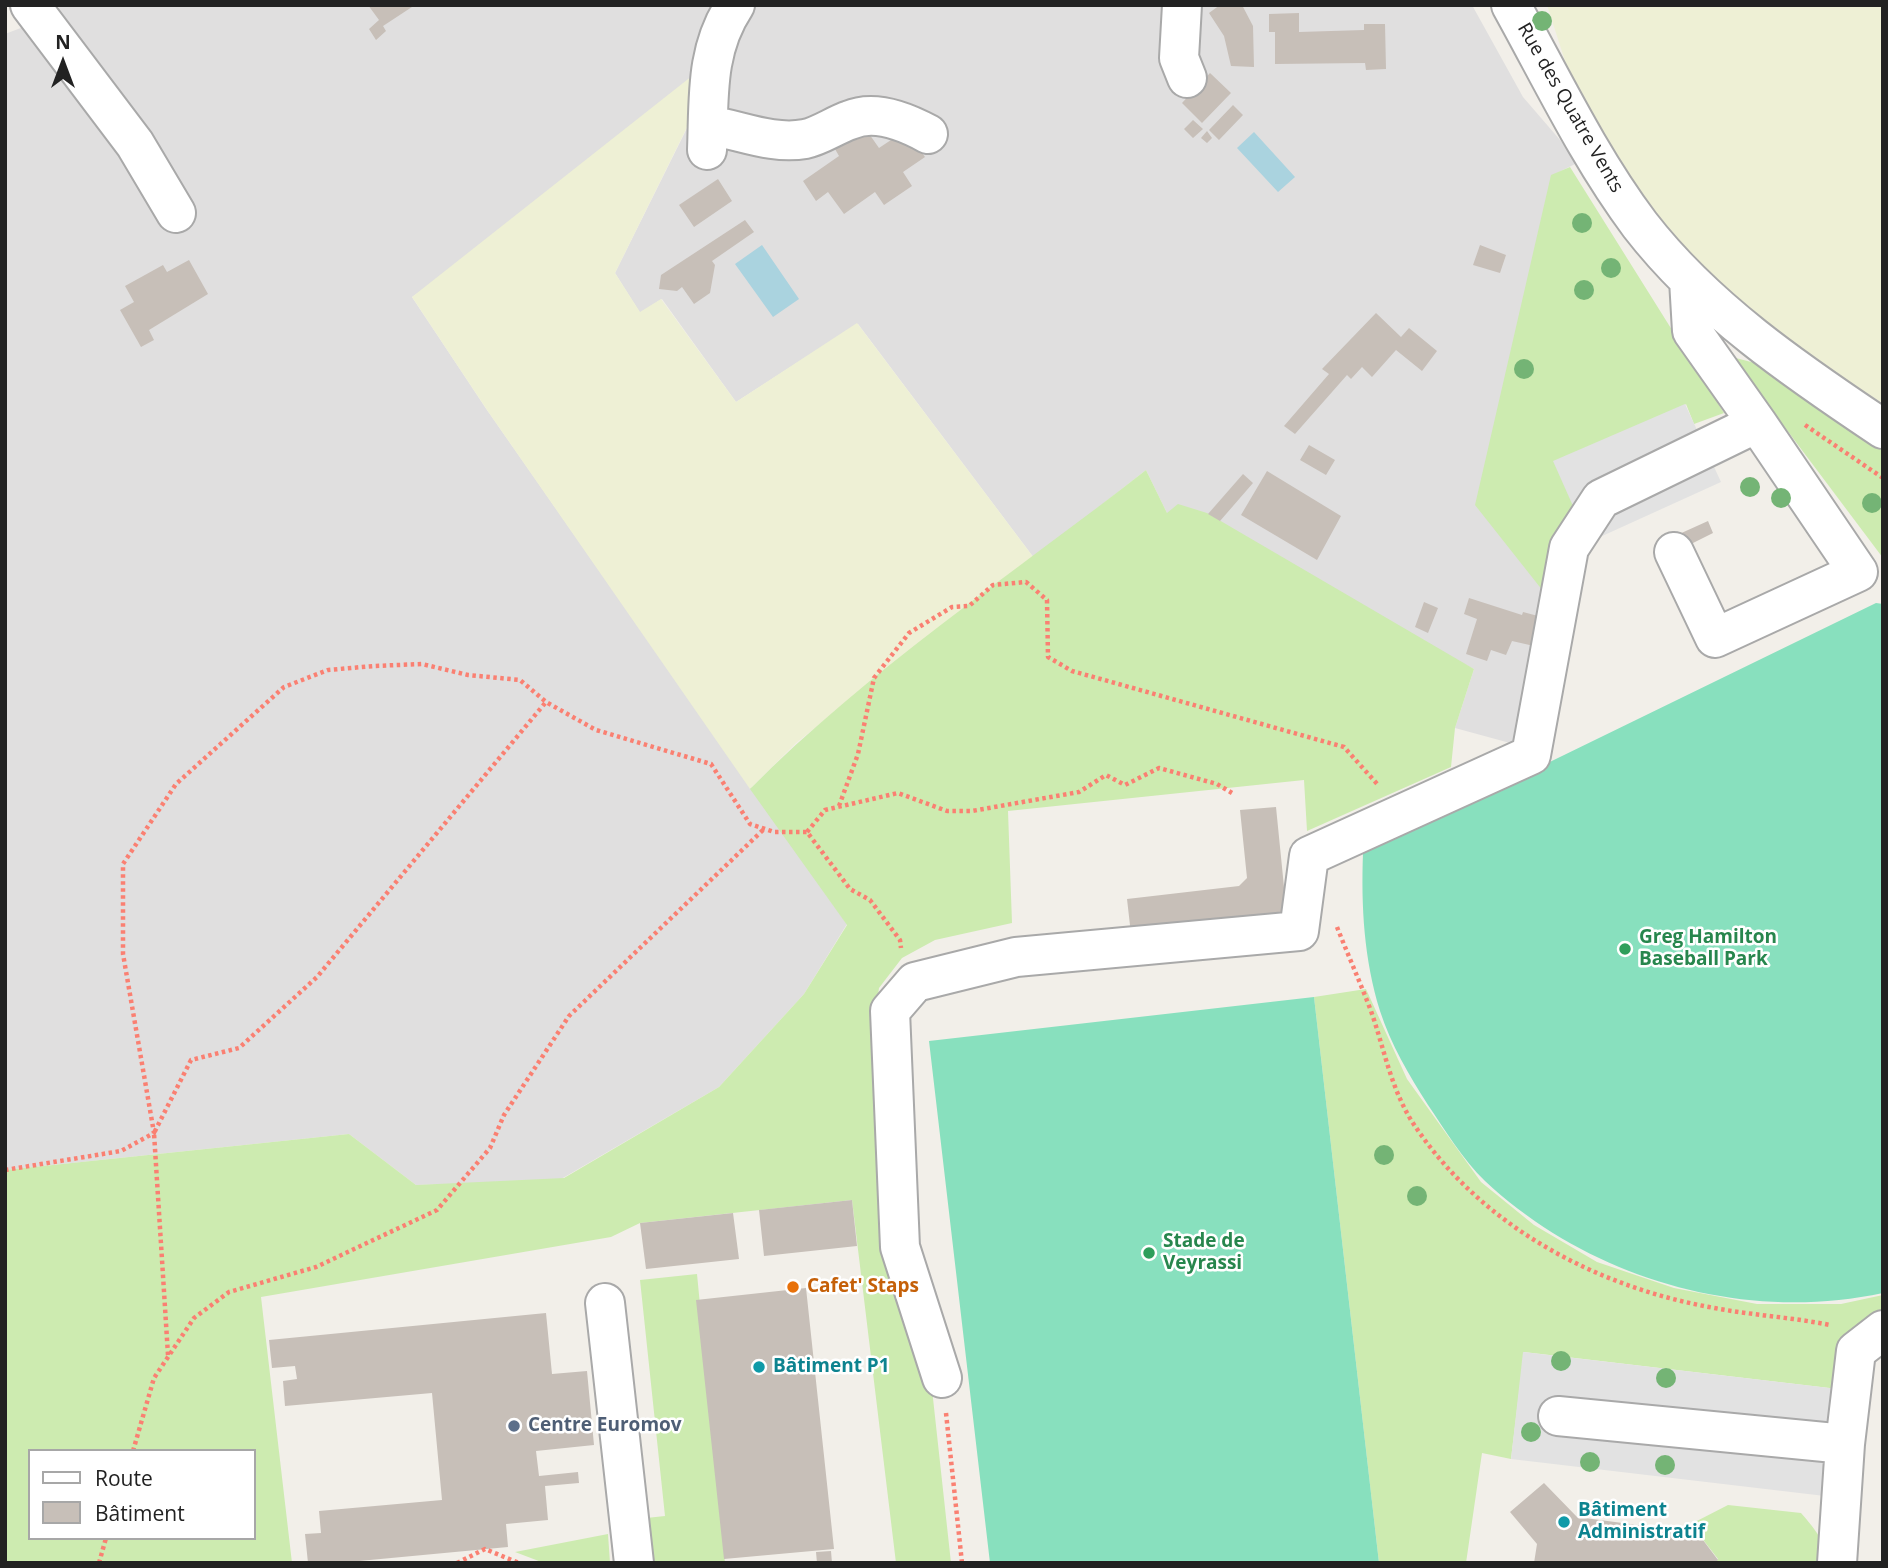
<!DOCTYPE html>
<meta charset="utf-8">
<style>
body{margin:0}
#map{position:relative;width:1888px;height:1568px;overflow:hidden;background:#f2efe9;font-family:"Open Sans",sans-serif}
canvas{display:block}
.frame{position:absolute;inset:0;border:7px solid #222;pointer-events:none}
.legend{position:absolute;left:28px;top:1449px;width:228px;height:91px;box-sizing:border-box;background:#fff;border:2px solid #a7a7a7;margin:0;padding:9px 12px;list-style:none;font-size:21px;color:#222}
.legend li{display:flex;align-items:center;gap:14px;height:35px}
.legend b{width:35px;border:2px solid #a7a7a7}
.north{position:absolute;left:28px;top:28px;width:70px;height:70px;-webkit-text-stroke:5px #fff;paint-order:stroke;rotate:0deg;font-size:19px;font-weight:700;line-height:28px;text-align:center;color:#222}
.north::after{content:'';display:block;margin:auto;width:24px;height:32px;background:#222;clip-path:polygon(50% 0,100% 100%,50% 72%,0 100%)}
</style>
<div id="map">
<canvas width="1888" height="1568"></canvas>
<div class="frame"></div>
<ul class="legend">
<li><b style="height:9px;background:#fff"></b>Route</li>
<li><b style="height:19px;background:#c7bfb8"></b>Bâtiment</li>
</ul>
<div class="north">N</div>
</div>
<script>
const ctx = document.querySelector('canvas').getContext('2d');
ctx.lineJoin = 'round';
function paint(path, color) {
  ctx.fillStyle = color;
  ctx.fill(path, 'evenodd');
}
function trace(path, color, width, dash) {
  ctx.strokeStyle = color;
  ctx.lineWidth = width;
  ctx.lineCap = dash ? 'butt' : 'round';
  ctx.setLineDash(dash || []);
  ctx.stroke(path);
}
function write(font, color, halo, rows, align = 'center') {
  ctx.font = font + ' "Open Sans",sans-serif';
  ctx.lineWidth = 5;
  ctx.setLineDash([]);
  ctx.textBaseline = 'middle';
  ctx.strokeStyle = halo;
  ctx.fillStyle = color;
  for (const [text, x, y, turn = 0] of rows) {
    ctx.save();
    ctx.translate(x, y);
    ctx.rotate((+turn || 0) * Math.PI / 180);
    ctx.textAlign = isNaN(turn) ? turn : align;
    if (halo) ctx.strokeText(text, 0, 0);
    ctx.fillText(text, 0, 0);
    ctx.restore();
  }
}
const residential = new Path2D(`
 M62,5H1472L1523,97L1579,162L1551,176L1543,591L1521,746L1455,728L1474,669L1167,513L1146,470L1034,558L858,324L736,402L662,299L640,313L615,273L698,106L412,297L487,410L847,924L804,994L719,1087L556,1182L416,1185L349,1134L5,1170V34L47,18Z`);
const farmland = new Path2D(`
 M1547,5H1879L1883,8V403L1770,337L1682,255L1584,120Z
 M697,72L698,105L615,273L640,312L661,299L736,402L857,323L1034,558L994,585L796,743L750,789L487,410L412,297Z`);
const grass = new Path2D(`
 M1570,167L1724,413L1694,424L1686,404L1573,507L1543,591L1475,505L1551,175Z
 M1732,357L1755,363L1883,446V558Z
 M1146,470L1167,513L1178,504L1207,513L1474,669L1455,728L1451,767L1307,831L1304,780L1008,811L1012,923L935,940L902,958L879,988L871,1046L931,1380L951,1563H896L852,1200L640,1223L611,1237L261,1297L292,1563H5V1170L349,1134L416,1185L564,1178L719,1087L804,994L847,925L750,789C869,669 1013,574 1146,470ZM30,1451H254V1538H30Z
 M1366,989L1407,1079L1481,1182L1534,1225L1597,1262L1674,1288L1757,1304H1841L1883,1295V1322L1838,1389L1524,1352L1511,1459L1482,1453L1466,1563H1379L1314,997Z
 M697,1274L725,1563H641L637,1519L665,1516L640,1280Z
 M1728,1505L1801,1513C1814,1528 1827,1542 1825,1563H1714L1718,1559L1691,1524Z
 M608,1534L610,1563H544L515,1552Z`);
const pitch = new Path2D(`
 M1876,603L1883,604V1293C1743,1323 1590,1279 1485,1181C1463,1160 1445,1130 1428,1105C1409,1075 1391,1045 1380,1011C1364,959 1361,907 1363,853Z
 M1314,997L1379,1563H990L929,1041Z`);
const parking = new Path2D(`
 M1685,404L1721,482L1589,542L1553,461Z
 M1523,1352L1838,1389L1825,1496L1511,1459Z`);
const water = new Path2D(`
 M1254,132L1295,177L1278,192L1237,148Z
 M762,245L799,299L773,317L735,264Z`);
const building = new Path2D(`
 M368,5H415L383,26L386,31L376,40L369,29L379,20Z
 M1220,5H1242L1253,26L1254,67L1231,66L1224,36L1209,13Z
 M1299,13V32L1364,30V24H1385L1386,69L1366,70L1365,63L1275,64V32H1269V14Z
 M1210,73L1231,93L1202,123L1182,103Z
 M1233,105L1243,115L1219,140L1209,130Z
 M1193,120L1203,129L1193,138L1184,129Z
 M865,128L879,148L906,130L925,157L903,172L912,186L884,205L875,192L844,214L828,192L816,201L803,181L839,156L835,149Z
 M1207,131L1212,138L1207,143L1201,138Z
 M718,179L732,201L694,227L679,205Z
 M745,220L754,232L712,261L715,265L710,293L694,304L682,287L677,291L659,289L661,275Z
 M1480,245L1506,255L1500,273L1473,265Z
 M189,260L208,294L149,330L154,340L141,347L120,310L134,302L125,286L163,265L167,272Z
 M1376,313L1401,337L1409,328L1437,351L1422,371L1396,350L1372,377L1362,367L1351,379L1347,375L1295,434L1284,426L1329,374L1322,369Z
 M1309,445L1335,460L1326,475L1300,460Z
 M1267,471L1341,516L1317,560L1241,515Z
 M1243,474L1253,483L1220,521L1208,514Z
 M1708,521L1713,533L1683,548L1677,535Z
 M1469,598L1522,615L1523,612L1538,616L1534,646L1512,641L1506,655L1491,650L1487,661L1466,654L1477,619L1464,614Z
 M1424,602L1438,608L1428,633L1415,627Z
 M1276,807L1286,907L1278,919L1131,934L1127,899L1239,886L1247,878L1240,810Z
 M852,1200L857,1246L764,1256L759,1210Z
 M733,1213L739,1259L646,1269L640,1223Z
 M806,1288L834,1549L724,1559L696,1300Z
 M546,1313L552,1374L587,1371L594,1445L536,1451L539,1476L578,1472L579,1483L545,1486L548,1520L506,1524L508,1547L338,1563H308L305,1534L321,1533L319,1511L442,1500L432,1393L285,1406L283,1381L297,1379L295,1366L272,1368L269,1340Z
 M1544,1483L1577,1517L1683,1531L1691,1524L1718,1560L1714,1563H1534L1537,1544L1510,1512Z
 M831,1551L832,1563H817L816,1552Z`);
const path = new Path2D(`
 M1805,425L1883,478
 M839,806L858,754L874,678L909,633L952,607L969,606L993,585L1026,582L1047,600L1048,657L1072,671L1344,747L1379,786
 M807,832L825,810L898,793L947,811H972L1079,792L1106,775L1125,785L1159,768L1217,784L1232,793
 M1337,927C1348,955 1360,982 1371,1011C1384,1048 1390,1085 1411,1120C1477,1223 1591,1285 1709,1307C1749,1315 1790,1317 1830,1325
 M5,1170L121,1151L154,1133L123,954V864L176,784L284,687L328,670L374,666L422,664L468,675L520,680L546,702L596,730L711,764L750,824L774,832H807L850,889L870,900L900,940L901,948
 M168,1355L154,1133L191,1060L239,1048L317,977L546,702
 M946,1413L962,1563
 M133,1451L154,1378L194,1318L229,1292L316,1267L437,1210L490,1148L504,1115L569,1016L764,829
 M99,1563L106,1538
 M457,1563L485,1549L519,1563`);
const minor = new Path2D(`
 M30,5L135,144L176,213
 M1182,5L1179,58L1187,78
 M1511,5C1552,79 1589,157 1640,225C1705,309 1796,371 1883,429
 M708,125C740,130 772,145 805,139C820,136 835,125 850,120C875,109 906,122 928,134
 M707,150C709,98 705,50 735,5
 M1674,552L1715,638L1858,572L1757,423
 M605,1303L634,1563
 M942,1378L900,1247L890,1011L915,982L1016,957L1299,931L1309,856L1531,755L1569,548L1601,499L1757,423L1692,331L1689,280
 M1558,1416L1845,1444L1837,1563
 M1845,1444L1856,1351L1883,1330`);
const trees = [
 [1542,21],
 [1582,223],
 [1611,268],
 [1584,290],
 [1524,369],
 [1750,487],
 [1781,498],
 [1872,503],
 [1384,1155],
 [1417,1196],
 [1561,1361],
 [1666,1378],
 [1531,1432],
 [1590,1462],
 [1665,1465]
];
const markers = [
 [1625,949,7,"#2e9e5b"],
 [1149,1253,7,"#2e9e5b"],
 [793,1287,7,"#e8710a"],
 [759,1367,7,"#0f9aa8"],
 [514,1426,7,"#5c6f8a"],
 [1564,1522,7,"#0f9aa8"]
];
const streetNames = [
 ["Rue des Quatre Vents",1570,108,60]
];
const leisureNames = [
 ["Greg Hamilton",1639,938],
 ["Baseball Park",1639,960],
 ["Stade de",1163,1242],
 ["Veyrassi",1163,1264]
];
const foodNames = [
 ["Cafet' Staps",807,1287]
];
const cultureNames = [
 ["Bâtiment P1",773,1367],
 ["Bâtiment",1578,1511],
 ["Administratif",1578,1533]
];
const serviceNames = [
 ["Centre Euromov",528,1426]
];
paint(residential, '#e0dfdf');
paint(farmland, '#eef0d5');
paint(grass, '#cdebb0');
paint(pitch, '#88e0be');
paint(parking, '#e2e2e2');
paint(water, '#aad3df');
paint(building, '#c7bfb8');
trace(minor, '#a9a9a9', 42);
trace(path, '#fa8072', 4.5, [3.5, 3.5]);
trace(minor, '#fff', 38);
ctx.fillStyle = '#74b475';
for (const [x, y] of trees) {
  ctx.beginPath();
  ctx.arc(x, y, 10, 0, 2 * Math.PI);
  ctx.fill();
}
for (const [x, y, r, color] of markers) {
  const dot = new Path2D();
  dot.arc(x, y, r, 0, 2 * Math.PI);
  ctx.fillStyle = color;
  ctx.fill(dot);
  trace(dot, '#fff', 2.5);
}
write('19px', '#222', '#fff', streetNames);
write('bold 19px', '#27864d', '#fff', leisureNames, 'left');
write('bold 19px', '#c56008', '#fff', foodNames, 'left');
write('bold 19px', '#0d838f', '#fff', cultureNames, 'left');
write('bold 19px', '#4e5e75', '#fff', serviceNames, 'left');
</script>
